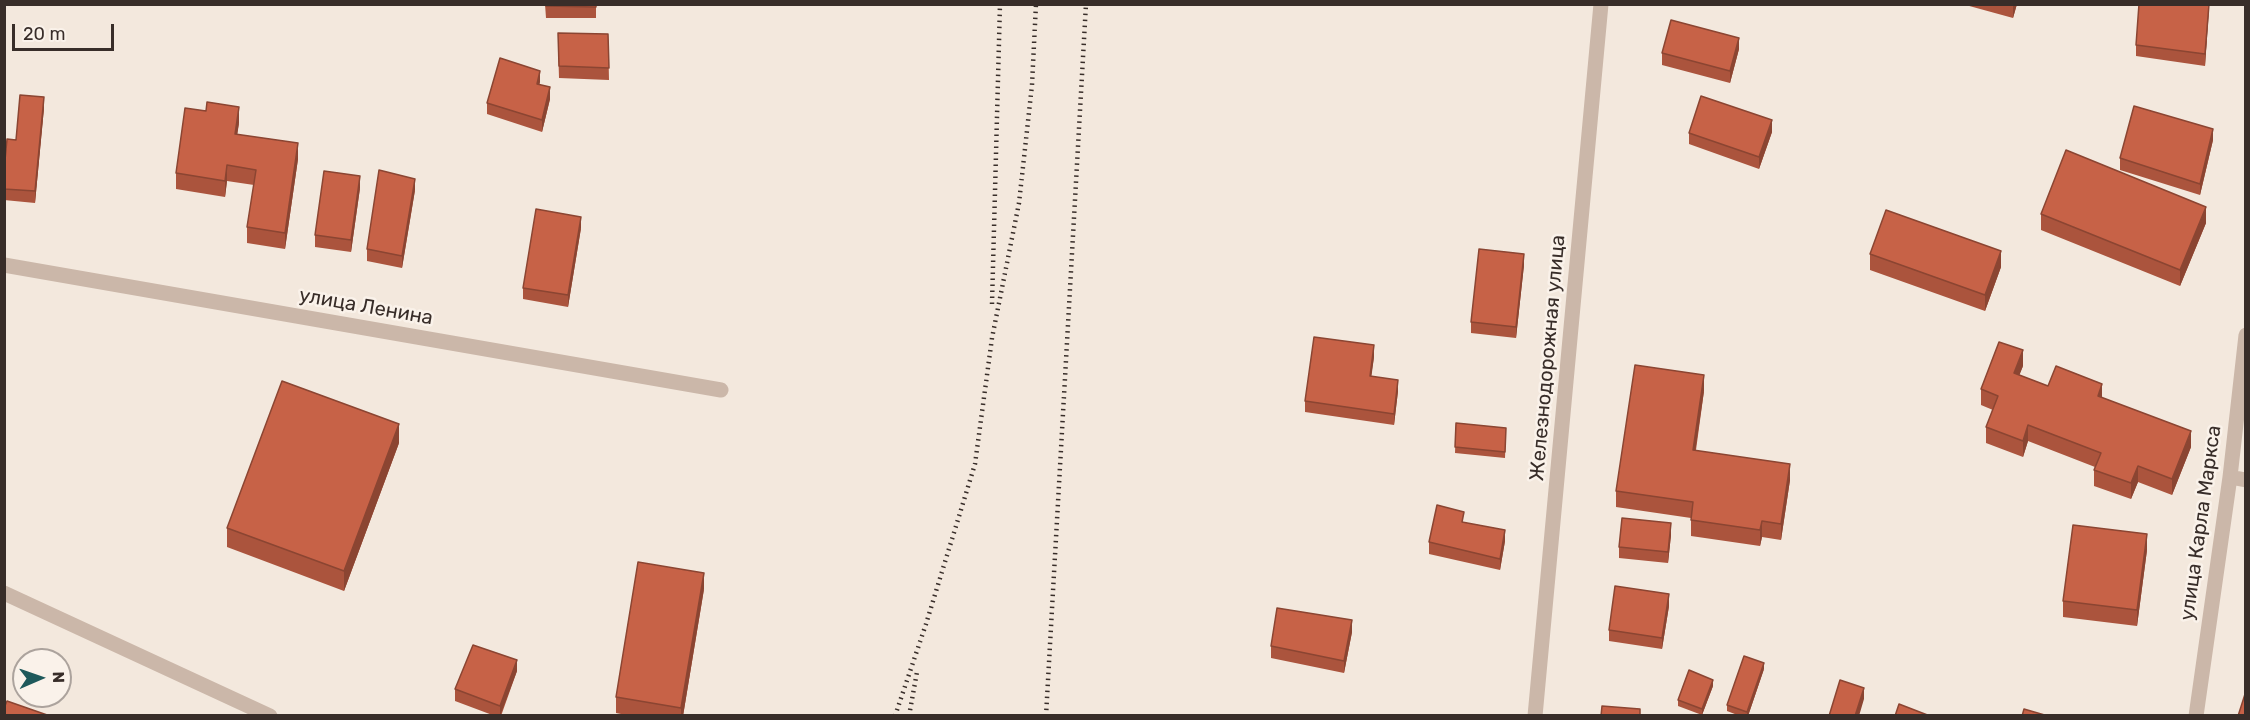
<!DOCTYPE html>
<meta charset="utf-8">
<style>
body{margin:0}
#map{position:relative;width:2250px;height:720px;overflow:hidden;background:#f3e8dd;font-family:Rubik,sans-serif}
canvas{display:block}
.frame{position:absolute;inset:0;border:6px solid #382d29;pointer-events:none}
.north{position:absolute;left:12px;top:648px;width:60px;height:60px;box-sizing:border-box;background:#faf2ea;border:2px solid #aca39d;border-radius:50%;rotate:88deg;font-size:16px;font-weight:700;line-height:24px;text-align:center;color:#382d29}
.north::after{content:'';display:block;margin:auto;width:21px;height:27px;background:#1e595b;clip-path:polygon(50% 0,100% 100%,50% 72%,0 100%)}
.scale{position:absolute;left:12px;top:24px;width:102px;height:27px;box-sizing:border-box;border:3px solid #382d29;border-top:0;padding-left:8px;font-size:18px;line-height:21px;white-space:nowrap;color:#382d29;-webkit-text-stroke:4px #faf2ea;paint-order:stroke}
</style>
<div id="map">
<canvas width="2250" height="720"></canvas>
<div class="frame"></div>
<div class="north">N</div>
<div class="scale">20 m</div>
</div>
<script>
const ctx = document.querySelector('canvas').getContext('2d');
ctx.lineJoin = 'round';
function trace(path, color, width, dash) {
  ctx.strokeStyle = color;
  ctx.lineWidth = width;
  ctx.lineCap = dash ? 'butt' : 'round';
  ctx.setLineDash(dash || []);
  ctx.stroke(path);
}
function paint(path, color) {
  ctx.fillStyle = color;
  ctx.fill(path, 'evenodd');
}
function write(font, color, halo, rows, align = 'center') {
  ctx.font = font + ' Rubik,sans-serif';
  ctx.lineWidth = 5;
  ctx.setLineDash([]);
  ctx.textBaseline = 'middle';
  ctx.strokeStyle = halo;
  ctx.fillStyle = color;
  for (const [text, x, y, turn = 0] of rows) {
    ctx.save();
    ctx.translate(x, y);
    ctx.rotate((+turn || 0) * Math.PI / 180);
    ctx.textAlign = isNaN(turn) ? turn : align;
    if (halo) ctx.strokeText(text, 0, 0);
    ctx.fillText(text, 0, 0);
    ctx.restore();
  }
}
const minor = new Path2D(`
 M4,265L721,390
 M2230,477L2246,480
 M4,593L270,716
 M1535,716L1601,4
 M2196,716L2230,477L2246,335`);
const rail = new Path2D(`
 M992,304L1000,4
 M895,716L926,624L975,464L992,338L1019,203L1032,85L1036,4
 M909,716L917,672
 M1046,716L1086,4`);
const wall = new Path2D(`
 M545,4H596V18H546Z
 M1962,4H2017L2013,18Z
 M2209,4L2205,66L2136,56V45Z
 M608,34L609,80L559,78L558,44Z
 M1739,49L1730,83L1662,65V53Z
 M540,82L539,84L550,99L542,132L487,114V103Z
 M44,108L35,203L4,200V171Z
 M239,123L237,134L298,159L285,249L247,243V227L254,185L227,181L225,197L176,189V173Z
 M1772,132L1759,169L1689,144V133Z
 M2213,140L2200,195L2120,170V158Z
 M360,188L351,252L315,247V235Z
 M415,190L402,268L367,261V249Z
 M2041,214L2206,223L2180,286L2041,230Z
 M581,228L568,307L523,299V288Z
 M1870,254L2001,267L1985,311L1870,270Z
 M1524,265L1516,338L1471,333V322Z
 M1374,357L1371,376L1398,391L1394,425L1305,412V401Z
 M2023,366L2019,375L2048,386L2102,398L2191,447L2172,495L2138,482L2131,499L2094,486V470L2095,467L2028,441L2023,457L1986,443V427L1993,410L1981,405V389Z
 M1704,391L1696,450L1790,480L1781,540L1762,537L1760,546L1691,536V518L1616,507V491Z
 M1456,423L1506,428L1505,458L1455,453Z
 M399,443L344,591L227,547V528Z
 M1464,522L1505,541L1500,570L1429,554V542Z
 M1671,535L1668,563L1619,558V547Z
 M2147,550L2137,626L2063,617V601Z
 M704,589L683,716H631L616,713V697Z
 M1669,606L1662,649L1609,641V630Z
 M1352,632L1344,673L1271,658V646Z
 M1764,669L1748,716H1740L1727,711V705Z
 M517,671L501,716H495L455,701V689Z
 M1713,686L1702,715L1678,706V700Z`);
const shadedWall = new Path2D(`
 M2013,4H2017L2013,18Z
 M2209,4V10L2205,66V54Z
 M1739,38V49L1730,83V71Z
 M540,71V82L537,95V84Z
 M550,87V99L542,132V120Z
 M44,97V108L35,203V191Z
 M239,107V123L235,150V134Z
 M1772,120V132L1759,169V157Z
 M2213,129V140L2200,195V184Z
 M298,143V159L285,249V233Z
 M227,165V181L225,197V181Z
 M360,176V188L351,252V240Z
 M415,179V190L402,268V256Z
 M2206,207V223L2180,286V270Z
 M581,217V228L568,307V295Z
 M2001,251V267L1985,311V295Z
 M1524,254V265L1516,338V327Z
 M1374,345V357L1370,387V376Z
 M2023,350V366L2014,389V373Z
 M1704,375V391L1693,466V450Z
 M1398,380V391L1394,425V414Z
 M2102,384V400L2098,396Z
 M399,424V443L344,591V571Z
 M2028,425V441L2023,457V441Z
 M2191,431V447L2172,495V479Z
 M1790,464V480L1781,540V524Z
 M2138,466V482L2131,499V483Z
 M1762,521V537L1760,546V530Z
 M1671,523V535L1668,563V552Z
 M1505,530V541L1500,570V559Z
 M2147,534V550L2137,626V610Z
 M704,573V589L683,716H681V708Z
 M1669,594V606L1662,649V638Z
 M1352,620V632L1344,673V661Z
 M517,660V671L500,716V706Z
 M1764,663V669L1748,716H1747V712Z
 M1713,680V686L1702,715V709Z
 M1864,688V699L1859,716H1855Z`);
const building = new Path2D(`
 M546,4H596V7L546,6Z
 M2139,4H2209L2205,54L2136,45Z
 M1671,20L1739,38L1730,71L1662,53Z
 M558,33L608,34L609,68L559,66Z
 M500,58L540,71L537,84L550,87L542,120L487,103Z
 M20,95L44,97L35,191L4,189V171L7,139L16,140Z
 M1701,96L1772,120L1759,157L1689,133Z
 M207,102L239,107L235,134L298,143L285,233L247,227L256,170L227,165L225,181L176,173L185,108L206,111Z
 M2134,106L2213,129L2200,184L2120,158Z
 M2066,150L2206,207L2180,270L2041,214Z
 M379,170L415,179L402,256L367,249Z
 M324,171L360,176L351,240L315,235Z
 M536,209L581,217L568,295L523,288Z
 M1886,210L2001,251L1985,295L1870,254Z
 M1479,249L1524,254L1516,327L1471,322Z
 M1314,337L1374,345L1370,376L1398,380L1394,414L1305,401Z
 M1999,342L2023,350L2014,373L2048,386L2056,366L2102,384L2098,396L2191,431L2172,479L2138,466L2131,483L2094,470L2101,453L2028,425L2023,441L1986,427L1998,396L1981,389Z
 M1635,365L1704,375L1693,450L1790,464L1781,524L1762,521L1760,530L1691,520L1693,502L1616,491Z
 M282,381L399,424L344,571L227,528Z
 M1456,423L1506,428L1505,452L1455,447Z
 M1437,505L1464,512L1462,522L1505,530L1500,559L1429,542Z
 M1622,518L1671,523L1668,552L1619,547Z
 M2073,525L2147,534L2137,610L2063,601Z
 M638,562L704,573L681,708L616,697Z
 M1615,586L1669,594L1662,638L1609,630Z
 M1277,608L1352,620L1344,661L1271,646Z
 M473,645L517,660L500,706L455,689Z
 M1744,656L1764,663L1747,712L1727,705Z
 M1689,670L1713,680L1702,709L1678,700Z
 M1840,680L1864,688L1855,716H1829Z
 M2246,691V716H2238Z
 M7,701L50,716H4V708Z
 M1899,704L1930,716H1895Z
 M1602,706L1640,709V716H1601Z
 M2024,709L2048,716H2022Z`);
const streetNames = [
 ["улица Ленина",366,307,10],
 ["Железнодорожная улица",1548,358,-85],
 ["улица Карла Маркса",2201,523,-82]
];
trace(minor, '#cbb7a9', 15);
trace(rail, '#382d29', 4.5, [1.5, 4.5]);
paint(wall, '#ab543d');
paint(shadedWall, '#8b4532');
paint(building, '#c76247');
trace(building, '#8b4532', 1.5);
write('20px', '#382d29', '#faf2ea', streetNames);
</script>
